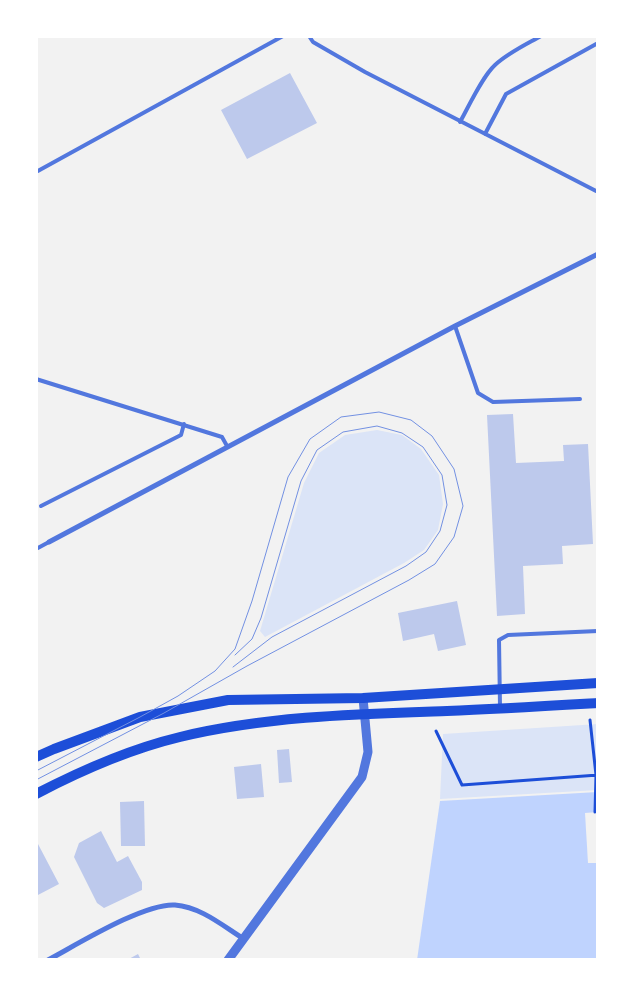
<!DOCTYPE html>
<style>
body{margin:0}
#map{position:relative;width:634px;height:996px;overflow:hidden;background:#f2f2f2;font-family:Signika,sans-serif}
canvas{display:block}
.frame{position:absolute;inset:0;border:38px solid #fff;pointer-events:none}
</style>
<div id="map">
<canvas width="634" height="996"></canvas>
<div class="frame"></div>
</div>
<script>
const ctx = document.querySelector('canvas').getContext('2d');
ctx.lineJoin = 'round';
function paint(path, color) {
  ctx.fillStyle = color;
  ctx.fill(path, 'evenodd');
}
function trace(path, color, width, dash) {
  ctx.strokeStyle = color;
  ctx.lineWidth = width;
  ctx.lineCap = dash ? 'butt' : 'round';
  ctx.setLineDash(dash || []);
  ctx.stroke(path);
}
const green = new Path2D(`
 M377,430L402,435L421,449L439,475L443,504L438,530L424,550L404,563L265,637L260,631L304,483L319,453L345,435Z
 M598,724V790L440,799L443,734Z`);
const water = new Path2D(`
 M598,792V960H417L440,801Z`);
const pier = new Path2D(`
 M598,812V863H588L585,813Z`);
const building = new Path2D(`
 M290,73L317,123L247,159L221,110Z
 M513,414L516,463L564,461L563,445L588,444L593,544L562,546L563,564L523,566L525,614L497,616L487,415Z
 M457,601L466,645L438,651L434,634L403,641L398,613Z
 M289,749L292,782L279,783L277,750Z
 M261,764L264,797L237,799L234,767Z
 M144,801L145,846H121L120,802Z
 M101,831L117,862L128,856L142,882V890L104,908L97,903L74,857L79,843Z
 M36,844H38L59,884L36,896Z
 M138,954L141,960H127Z`);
const path = new Path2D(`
 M590,720L596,775L595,812
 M436,731L462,785L598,775`);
const service = new Path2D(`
 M309,36L313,42L365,72L598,192
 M460,122C469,106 482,77 495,65C508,53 525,45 541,36
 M485,134L506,94L598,43
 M36,172L283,36
 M455,326L478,393L493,402L580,399
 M36,379L222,437L227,446
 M41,506L181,435L184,424
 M36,549L49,542
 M500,707L499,640L508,635L598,631`);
const minor = new Path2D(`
 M49,542L455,326L598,254
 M48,960C78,944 144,903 175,905C201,907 223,926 244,939`);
const tertiary = new Path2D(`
 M228,960L362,777L368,752L363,698`);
const secondary = new Path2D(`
 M36,757L54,749L140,717L228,700L363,698L598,683
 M36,794C82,770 130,749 180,737C267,716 358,714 447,711C497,709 547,706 598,703`);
const tram = new Path2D(`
 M233,667L272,637L406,566L426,552L440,531L447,505L442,475L423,447L402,433L377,426L343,432L317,450L301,481L261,618L252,639L235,655
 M36,771L140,717L178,696L215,671L235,649L252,601L288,477L310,439L341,417L379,412L411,420L432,436L454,469L463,506L454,537L435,564L409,580L247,666L164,713L36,780`);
paint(green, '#dbe4f7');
paint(water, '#bfd3fe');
paint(pier, '#f2f2f2');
paint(building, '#bdc9ec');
trace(path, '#1d4ed8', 3);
trace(service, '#5277de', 4);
trace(minor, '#5277de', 5);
trace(tertiary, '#5277de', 9);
trace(secondary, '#1d4ed8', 10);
trace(tram, '#7290e2', 1);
</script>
